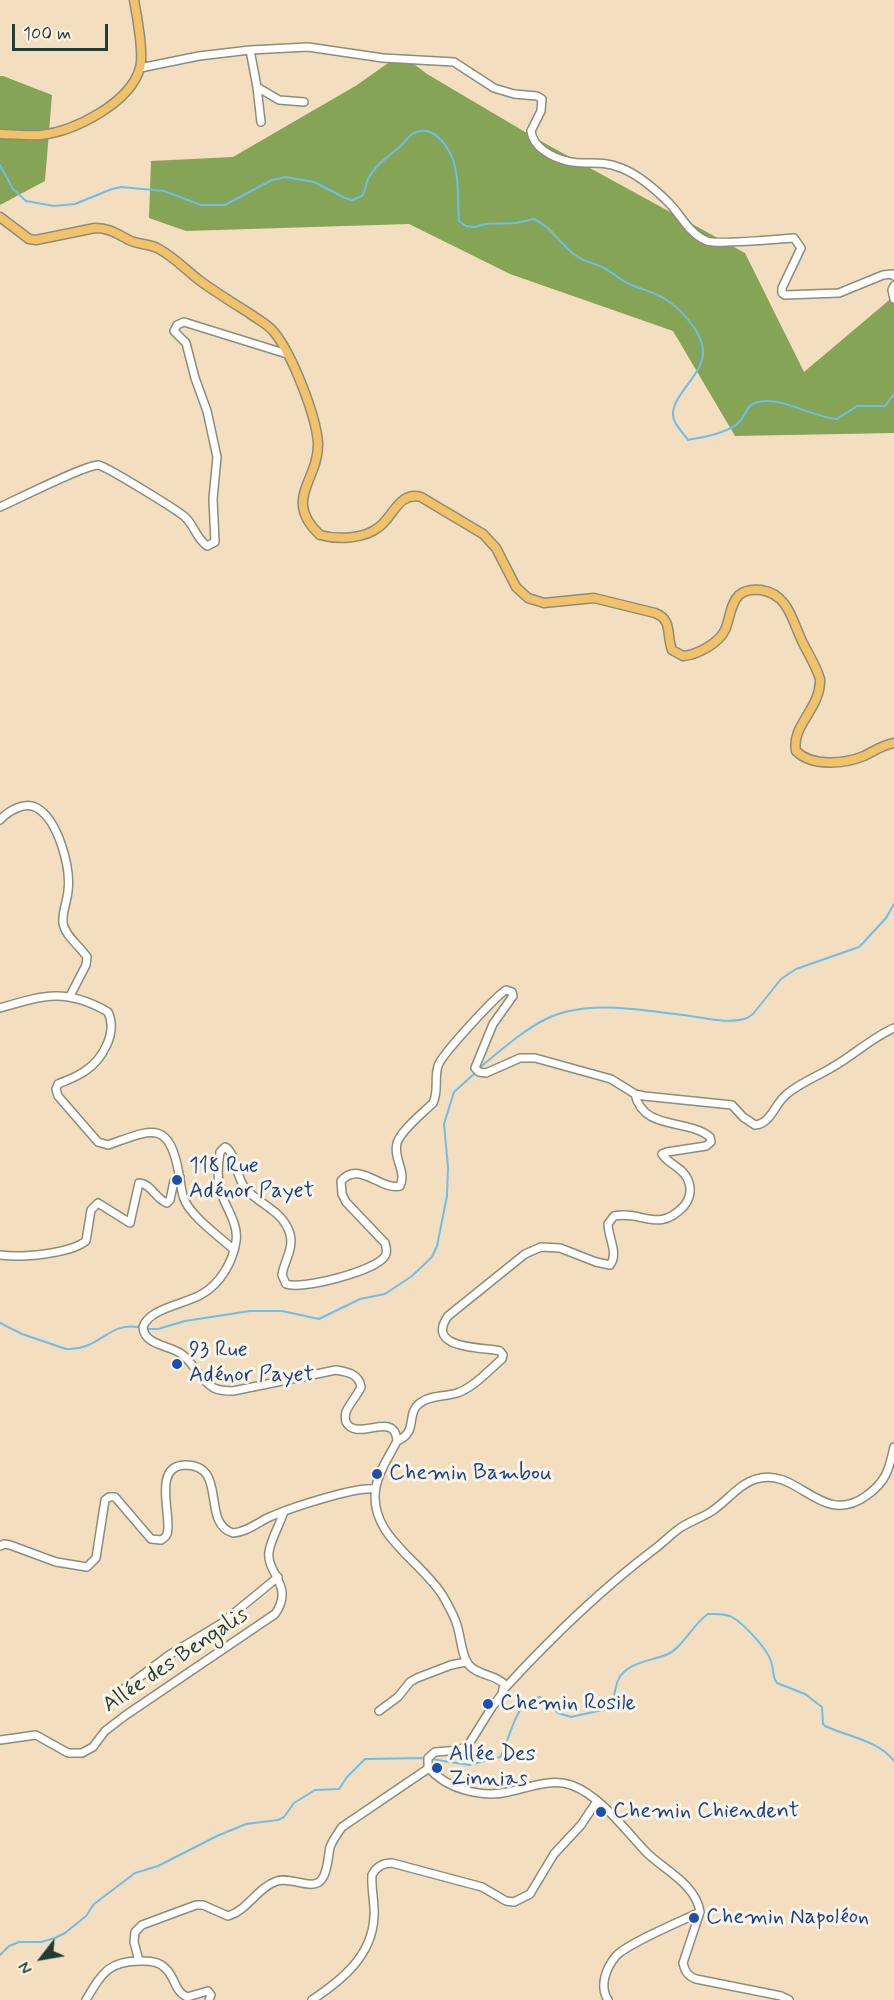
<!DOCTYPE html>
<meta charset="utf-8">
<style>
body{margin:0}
#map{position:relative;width:894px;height:2000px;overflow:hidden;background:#f4dec0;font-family:Mynerve,sans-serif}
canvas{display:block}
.north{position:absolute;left:12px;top:1928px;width:60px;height:60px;-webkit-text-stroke:4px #fcf5e5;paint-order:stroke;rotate:239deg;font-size:16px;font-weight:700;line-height:24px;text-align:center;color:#1f3d34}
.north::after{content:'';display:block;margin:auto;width:21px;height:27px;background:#1f3d34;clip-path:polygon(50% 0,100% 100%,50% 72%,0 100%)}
.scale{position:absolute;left:12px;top:24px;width:96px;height:27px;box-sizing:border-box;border:3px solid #1f3d34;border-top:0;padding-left:8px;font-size:18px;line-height:21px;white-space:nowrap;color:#1f3d34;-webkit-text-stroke:4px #fcf5e5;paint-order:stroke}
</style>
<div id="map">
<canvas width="894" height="2000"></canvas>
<div class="north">N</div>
<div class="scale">100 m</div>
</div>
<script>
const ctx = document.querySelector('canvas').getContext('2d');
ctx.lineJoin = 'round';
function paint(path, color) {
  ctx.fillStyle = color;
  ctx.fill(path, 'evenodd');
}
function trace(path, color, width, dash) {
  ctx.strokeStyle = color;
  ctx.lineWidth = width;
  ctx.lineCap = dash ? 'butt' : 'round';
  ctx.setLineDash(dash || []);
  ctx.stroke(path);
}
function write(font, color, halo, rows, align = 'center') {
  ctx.font = font + ' Mynerve,sans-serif';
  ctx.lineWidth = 6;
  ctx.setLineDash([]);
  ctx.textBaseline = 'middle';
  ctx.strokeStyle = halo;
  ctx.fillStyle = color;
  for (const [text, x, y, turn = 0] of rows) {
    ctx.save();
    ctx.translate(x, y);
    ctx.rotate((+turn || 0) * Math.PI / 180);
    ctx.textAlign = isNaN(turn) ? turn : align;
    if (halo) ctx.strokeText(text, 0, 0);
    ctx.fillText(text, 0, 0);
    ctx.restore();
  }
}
const forest = new Path2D(`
 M401,54L427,74L537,139L745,253L804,372L894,296V433L735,436L673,331L510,274L409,224L186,231L149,218L151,161L233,157L357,85Z
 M0,76H3L52,95L45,181L0,205Z`);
const stream = new Path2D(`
 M0,165L13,189L26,201L54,206L75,204L112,189L121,187L164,191L201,205H225L272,180L286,177L314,182L345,198L352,200L362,196C365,191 366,185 368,179C374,167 387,157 397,149C403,145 407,137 414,133C431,124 446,143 452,157C460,178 457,200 459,221L466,226L475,227L485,224L516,223L534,219C553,228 560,244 575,255C584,262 595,263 604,268C612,272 619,279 627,283C639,289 653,291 665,299C680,308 701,331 703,349C706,376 663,400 675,422C678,428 684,434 688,440C703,437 730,433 740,421C746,415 746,406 755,403C778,394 811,417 837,419L857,406H885L894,394
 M479,1068C500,1051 522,1031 546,1019C586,999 640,1010 683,1015C703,1017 727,1025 747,1018L753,1014L781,979L796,969L859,947L863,943L886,918L894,904
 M0,1323L22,1334L66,1349C99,1351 108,1322 138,1327
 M147,1329H158L185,1321L250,1311H282L319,1319L360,1299L385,1294L412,1276L432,1257L437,1246L447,1196L448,1167L444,1124L454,1092L474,1074
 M0,1955L9,1946L19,1942H41L55,1938L65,1933L86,1916L94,1904L135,1873L158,1866L217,1836L246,1824L278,1820L284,1817L294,1803L315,1790L339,1789L347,1777L365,1759L425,1758L469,1765L500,1757C511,1739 514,1699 540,1697L558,1713L571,1717L607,1709C617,1700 613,1685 621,1675C633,1661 652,1661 668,1654C683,1647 693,1624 708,1614C716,1614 725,1613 732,1617C744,1624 770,1651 772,1665C774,1672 772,1676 777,1683L805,1694L822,1707L823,1724L825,1726C848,1737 878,1740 894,1761`);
const minor = new Path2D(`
 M250,50L257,87L279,100L304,102
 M140,68L199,56L250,50L308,47L383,58L454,62L494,88L514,94L537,96L542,99L541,111L531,131C533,147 551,157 567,161C585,166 599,159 621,168C637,174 656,190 669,203C681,215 689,234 707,241C716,245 779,239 794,238L801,248L782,288V293L785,295L839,293L883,275L893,274L894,276
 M257,87L261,122
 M894,286L892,290L894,299
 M0,507C16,500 85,465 98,465C106,466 177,510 185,517C194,525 196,538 207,546L215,542L213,499L217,457L207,411L195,378L186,343L174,331L177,325L184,322L287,354
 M0,820C8,811 25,801 37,808C58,820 71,867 68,891C67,902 62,912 63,923C65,936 80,946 87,957L86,965L70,996
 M0,1008C44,995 66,988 108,1012C118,1033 102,1060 85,1071C77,1077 67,1080 58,1084L56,1089L58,1096L98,1142L108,1145C151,1130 169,1118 179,1174C181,1183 181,1193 185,1201C193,1218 220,1237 234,1250
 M0,1255C21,1258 69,1254 86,1241L91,1210L98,1203L130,1223L139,1183C152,1184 155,1199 167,1203L170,1200L174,1181L180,1177
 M397,1441C419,1432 405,1414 420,1403C430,1395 445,1397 457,1393C473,1388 489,1370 502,1359L503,1355L500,1351C485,1347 424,1350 448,1316L525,1254L541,1247L560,1248L596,1262L610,1265C619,1254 608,1237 608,1224L614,1216C642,1210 658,1234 684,1206C690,1199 692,1189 688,1180C683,1167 669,1165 662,1154L667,1152L706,1146L711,1142L710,1137C687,1118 643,1131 635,1094
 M0,1546L4,1544L10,1545L56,1562L87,1567L96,1558L105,1500L109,1497H115L151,1539L161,1540C164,1538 166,1537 167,1534C173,1518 151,1466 185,1465C229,1465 200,1523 233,1533C248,1532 259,1521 272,1516C293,1507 354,1487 375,1489
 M505,1688C551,1638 598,1592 652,1551C662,1544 670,1535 680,1528C690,1521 702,1518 712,1511C727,1501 739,1484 756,1479C798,1466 821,1528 866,1496C886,1482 889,1470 894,1447
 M117,1694L169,1655L222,1623L278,1577
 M379,1711L398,1697L410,1682L417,1678L451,1665L466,1662
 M0,1740L36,1735L68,1753H82L93,1747L105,1731L126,1715L275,1614C295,1586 266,1573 269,1552C271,1538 280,1525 284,1511
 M139,1961L134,1942L135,1932L142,1925L196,1905H203L228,1916C248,1910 258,1887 277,1881C291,1876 313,1892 322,1879C328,1871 328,1857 330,1847C333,1840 337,1834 342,1827L429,1768
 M86,2000C102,1973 109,1960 143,1961C151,1961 160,1962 165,1968C175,1976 174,1991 187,1997L208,1991L211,1995L209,2000
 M312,2000C342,1980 372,1956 374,1917C375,1903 371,1889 372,1875C376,1867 382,1863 392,1863L482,1887L506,1901L514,1902L530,1894L554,1854L581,1825L597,1801
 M608,2000C599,1986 606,1968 616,1956C628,1943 682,1921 700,1912
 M789,2000L781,1996L696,1979C688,1976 685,1972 683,1963L700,1912C696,1884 664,1870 646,1852C625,1830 600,1795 571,1785C551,1778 527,1788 508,1792C481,1798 446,1789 428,1767V1758L435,1752L460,1750L469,1744L492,1707L502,1694L504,1684C495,1674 478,1676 469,1665C461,1655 461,1637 457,1625C454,1615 448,1605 443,1596C421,1560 367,1535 376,1487C379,1470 390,1455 397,1441C395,1409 357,1443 346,1422C345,1419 345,1416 346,1412C349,1404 357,1396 361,1387C359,1374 348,1372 336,1370L233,1391C227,1391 220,1391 214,1388C199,1380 194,1362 180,1353C168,1345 144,1345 143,1327C149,1308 186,1304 202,1294C220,1284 233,1262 236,1241C239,1223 224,1206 220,1189C217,1177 218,1164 220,1152L225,1147C235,1151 236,1177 245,1188C259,1205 283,1210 290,1234C294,1249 284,1261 282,1275L286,1284C302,1290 376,1271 385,1256C388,1252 386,1247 385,1243L346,1202L342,1194L341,1181C359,1160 381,1191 400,1186C407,1172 393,1159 397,1143C401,1130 423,1113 433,1103C439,1091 434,1078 438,1066C441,1055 496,996 506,990L512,992L513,996L493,1024L475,1068L479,1072L486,1073L520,1058H535L611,1079L635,1094L644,1096L732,1105L743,1117L755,1125C771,1124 775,1103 787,1094C800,1083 816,1077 831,1068C853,1056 871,1038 894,1028`);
const major = new Path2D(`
 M0,134C13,134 28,136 41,135C75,131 130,103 140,68C144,55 137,15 134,0
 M0,217L29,239L36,240L95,228C110,228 117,234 129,240C138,245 150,243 159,249C174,257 186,270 199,280C215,292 232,302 249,313C257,319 268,324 274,332C292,354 316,415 318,443C319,481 282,499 320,535C338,540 364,539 379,527C393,517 399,491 421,497L483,534L496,548L516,587L528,598L544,603L594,598L655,613C673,620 666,634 672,650L683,656C697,655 719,643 725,630C730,619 730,604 739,595C745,590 753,589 761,590C788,594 792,620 802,641C808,654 816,665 820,679C821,709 791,725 796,751C812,767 844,764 864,756C874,751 883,745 894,743`);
const markers = [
 [177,1180,6,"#1a4fb4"],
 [177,1364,6,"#1a4fb4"],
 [377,1474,6,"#1a4fb4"],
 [488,1704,6,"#1a4fb4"],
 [437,1768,6,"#1a4fb4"],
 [601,1812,6,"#1a4fb4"],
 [694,1918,6,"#1a4fb4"]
];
const transitNames = [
 ["118 Rue",189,1167],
 ["Adénor Payet",189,1192],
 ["93 Rue",189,1351],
 ["Adénor Payet",189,1376],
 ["Chemin Bambou",389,1474],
 ["Chemin Rosile",500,1704],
 ["Allée Des",449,1755],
 ["Zinnias",449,1780],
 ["Chemin Chiendent",613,1812],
 ["Chemin Napoléon",706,1918]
];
const streetNames = [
 ["Allée des Bengalis",176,1661,-34]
];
paint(forest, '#86a456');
trace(stream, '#6ebee9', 2);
trace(minor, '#8a8e7a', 10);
trace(major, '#8a8e7a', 11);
trace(minor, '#fff', 7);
trace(major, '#f2c26a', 8);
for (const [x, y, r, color] of markers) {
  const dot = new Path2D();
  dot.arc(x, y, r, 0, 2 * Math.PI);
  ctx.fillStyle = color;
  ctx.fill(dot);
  trace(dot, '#fcf5e5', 2);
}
write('22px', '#164399', '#fcf5e5', transitNames, 'left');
write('22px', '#1f3d34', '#fcf5e5', streetNames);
</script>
